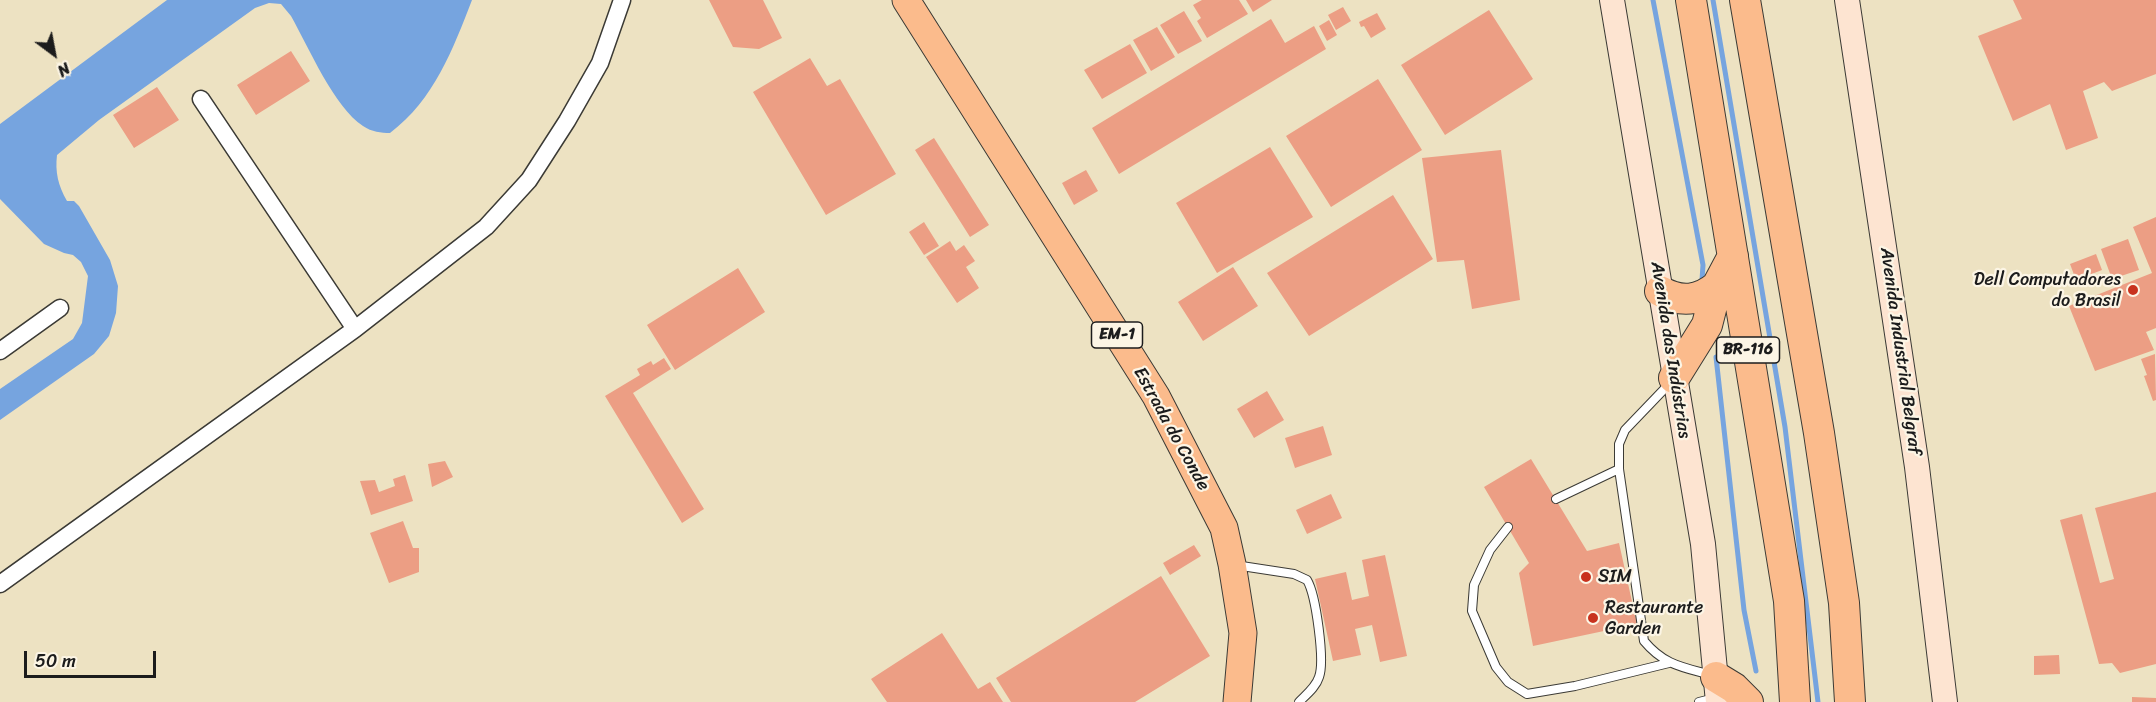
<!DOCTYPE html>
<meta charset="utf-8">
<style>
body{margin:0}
#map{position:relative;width:2156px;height:702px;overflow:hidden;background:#ede2c2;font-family:Sriracha,sans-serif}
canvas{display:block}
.north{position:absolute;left:24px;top:24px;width:60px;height:60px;-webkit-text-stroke:4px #fcf5e5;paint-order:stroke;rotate:148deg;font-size:16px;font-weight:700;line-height:24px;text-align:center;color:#1c1c1c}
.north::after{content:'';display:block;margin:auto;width:21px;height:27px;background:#1c1c1c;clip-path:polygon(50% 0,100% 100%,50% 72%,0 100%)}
.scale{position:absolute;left:24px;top:651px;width:132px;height:27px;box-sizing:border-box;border:3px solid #1c1c1c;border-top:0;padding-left:8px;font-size:18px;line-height:21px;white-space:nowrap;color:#1c1c1c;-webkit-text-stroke:4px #fcf5e5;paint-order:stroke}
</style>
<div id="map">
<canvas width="2156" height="702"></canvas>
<div class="north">N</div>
<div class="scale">50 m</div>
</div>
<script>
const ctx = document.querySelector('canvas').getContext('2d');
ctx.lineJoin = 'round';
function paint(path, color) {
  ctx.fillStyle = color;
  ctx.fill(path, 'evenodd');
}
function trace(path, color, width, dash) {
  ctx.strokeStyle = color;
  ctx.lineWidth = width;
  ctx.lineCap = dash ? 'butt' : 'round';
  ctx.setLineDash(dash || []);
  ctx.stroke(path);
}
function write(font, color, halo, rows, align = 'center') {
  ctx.font = font + ' Sriracha,sans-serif';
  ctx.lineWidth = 4.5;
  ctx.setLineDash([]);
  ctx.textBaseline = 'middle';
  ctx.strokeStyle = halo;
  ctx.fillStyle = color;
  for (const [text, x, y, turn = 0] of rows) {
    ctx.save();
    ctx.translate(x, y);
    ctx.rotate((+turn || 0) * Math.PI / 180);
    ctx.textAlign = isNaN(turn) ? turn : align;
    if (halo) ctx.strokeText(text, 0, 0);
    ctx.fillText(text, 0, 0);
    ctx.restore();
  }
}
const water = new Path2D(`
 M167,0H472C453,49 434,100 390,133C381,133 372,132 363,126C334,107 309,48 291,16L281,4L269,3L255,8L99,120L57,155C55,172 58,185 67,201H74L79,206L110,260L118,286L116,313L109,336L94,354L0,420V389L73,339L82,323L88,276L81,262L73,255L64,253L44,244L0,199V124Z`);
const stream = new Path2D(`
 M1653,0L1703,265L1702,280
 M1713,0L1785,427L1818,702
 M1716,357L1744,610L1756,671`);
const building = new Path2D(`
 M709,0H763L782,38L759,49L733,47Z
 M1202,0H1239L1248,14L1207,38L1197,21L1201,18L1193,5Z
 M1246,0H1272L1253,12Z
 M2013,0H2156V74L2112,91L2104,82L2083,91L2098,138L2066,150L2050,104L2013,121L1978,36L2022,19Z
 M1343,7L1351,21L1336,30L1328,15Z
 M1489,10L1533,79L1445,135L1401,65Z
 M1184,11L1202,41L1178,54L1160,25Z
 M1377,13L1386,29L1371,38L1364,26L1361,27L1359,22Z
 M1271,19L1285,43L1314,26L1326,49L1119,174L1092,128Z
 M1329,20L1337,35L1327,41L1319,26Z
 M1157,27L1175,57L1151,71L1133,40Z
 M1130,44L1147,73L1102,99L1084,70Z
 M291,51L310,81L256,115L237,85Z
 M810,58L827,86L840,79L896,174L826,215L753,92Z
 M1378,79L1422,150L1331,207L1286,136Z
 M157,87L179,120L134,148L113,115Z
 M934,138L989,225L970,237L915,150Z
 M1270,147L1313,217L1217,273L1176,203Z
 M1501,150L1520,300L1472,309L1464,260L1437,262L1422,158Z
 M1086,170L1098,191L1074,205L1062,183Z
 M1393,195L1433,259L1309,336L1267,273Z
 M2156,217V328L2146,332L2154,350L2095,371L2069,306L2152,273L2133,227Z
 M924,222L939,246L924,255L909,232Z
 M2128,239L2139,270L2112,279L2101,249Z
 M950,241L956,251L964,245L975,261L966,267L979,288L957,303L926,257Z
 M2096,254L2102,270L2076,280L2070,264Z
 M1233,267L1258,306L1203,341L1178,302Z
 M738,268L765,312L675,370L647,325Z
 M2155,354L2156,400L2153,401L2144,376L2147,375L2141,359Z
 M664,358L671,369L633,393L704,509L682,523L605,396L640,375L637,369L651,361L653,365Z
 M1267,391L1284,420L1254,438L1237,409Z
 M1323,426L1332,455L1295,468L1285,438Z
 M1531,459L1587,551L1619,543L1637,624L1533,646L1519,573L1529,563L1484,487Z
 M445,461L453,477L432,487L428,464Z
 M405,475L413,501L371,515L360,481L375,480L379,492L395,486L393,479Z
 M2156,492V664L2120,673L2112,663L2099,664L2060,520L2082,514L2100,583L2114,579L2095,508Z
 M1331,494L1342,518L1307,534L1296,510Z
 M403,521L413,548H419V572L389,583L370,533Z
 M1194,545L1201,556L1170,575L1163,563Z
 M1385,555L1407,656L1380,662L1372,625L1355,629L1361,655L1333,661L1315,579L1346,572L1352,600L1369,596L1362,560Z
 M1161,576L1210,656L1135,702H1011L996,678Z
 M942,633L978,689L990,682L1003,702H887L871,679Z
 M2059,655L2060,674L2034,675V656Z
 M2132,697L2156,698V702H2132Z`);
const lane = new Path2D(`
 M1672,381L1625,430L1619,444V469L1644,641C1664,665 1682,667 1711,675
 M1556,499L1619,469
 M1508,527L1490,550L1474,585L1472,611L1496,667L1508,682L1527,694L1575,686L1669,663
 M1235,565L1294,574L1307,580C1316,595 1325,661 1319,677C1316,687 1307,694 1299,702
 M1699,702L1715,698`);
const street = new Path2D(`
 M201,99L355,329
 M0,351L60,308
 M0,584L355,329L486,227L529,180L567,121L600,63L622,0`);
const secondary = new Path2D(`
 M1612,0L1703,544L1718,702
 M1847,0L1917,467L1945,702`);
const primary = new Path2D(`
 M906,0L1156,396L1224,528L1232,564L1243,633L1237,702`);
const highway = new Path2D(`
 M1691,0L1789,601L1795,702
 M1745,0L1819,433L1844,603L1850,702
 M1660,291C1681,303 1699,301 1717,286
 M1674,378L1707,325L1717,286L1733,256
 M1716,677L1734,688L1748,702`);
const markers = [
 [2133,290,6,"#c8321e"],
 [1586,577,6,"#c8321e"],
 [1593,618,6,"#c8321e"]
];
const shields = [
 [1117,335,51],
 [1748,350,63]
];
const shieldNames = [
 ["EM-1",1117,335],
 ["BR-116",1748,350]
];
const poiNames = [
 ["Dell Computadores",2121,280,"right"],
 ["do Brasil",2121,301,"right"],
 ["SIM",1598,577],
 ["Restaurante",1605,608],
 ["Garden",1605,629]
];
const streetNames = [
 ["Avenida das Indústrias",1670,350,81],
 ["Avenida Industrial Belgraf",1900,351,82],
 ["Estrada do Conde",1171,429,61]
];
paint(water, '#76a4df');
trace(stream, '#76a4df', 5);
paint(building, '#ec9e84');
trace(lane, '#3b3a35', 10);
trace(street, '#3b3a35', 19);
trace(secondary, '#3b3a35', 26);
trace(primary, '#3b3a35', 29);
trace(highway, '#3b3a35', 32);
trace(lane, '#fff', 8);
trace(street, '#fff', 16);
trace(secondary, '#fde4d1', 24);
trace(primary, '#fbbb8c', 27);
trace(highway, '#fbbb8c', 30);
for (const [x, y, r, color] of markers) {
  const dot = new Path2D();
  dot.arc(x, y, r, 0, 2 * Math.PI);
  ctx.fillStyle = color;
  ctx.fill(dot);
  trace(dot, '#fcf5e5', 2);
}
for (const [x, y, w] of shields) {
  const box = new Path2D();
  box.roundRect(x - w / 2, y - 13, w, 26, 4.5);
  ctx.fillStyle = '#fcf5e5';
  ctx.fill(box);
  trace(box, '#1c1c1c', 1.5);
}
write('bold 16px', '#1c1c1c', null, shieldNames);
write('18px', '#1c1c1c', '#fcf5e5', poiNames, 'left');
write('18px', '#1c1c1c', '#fcf5e5', streetNames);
</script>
